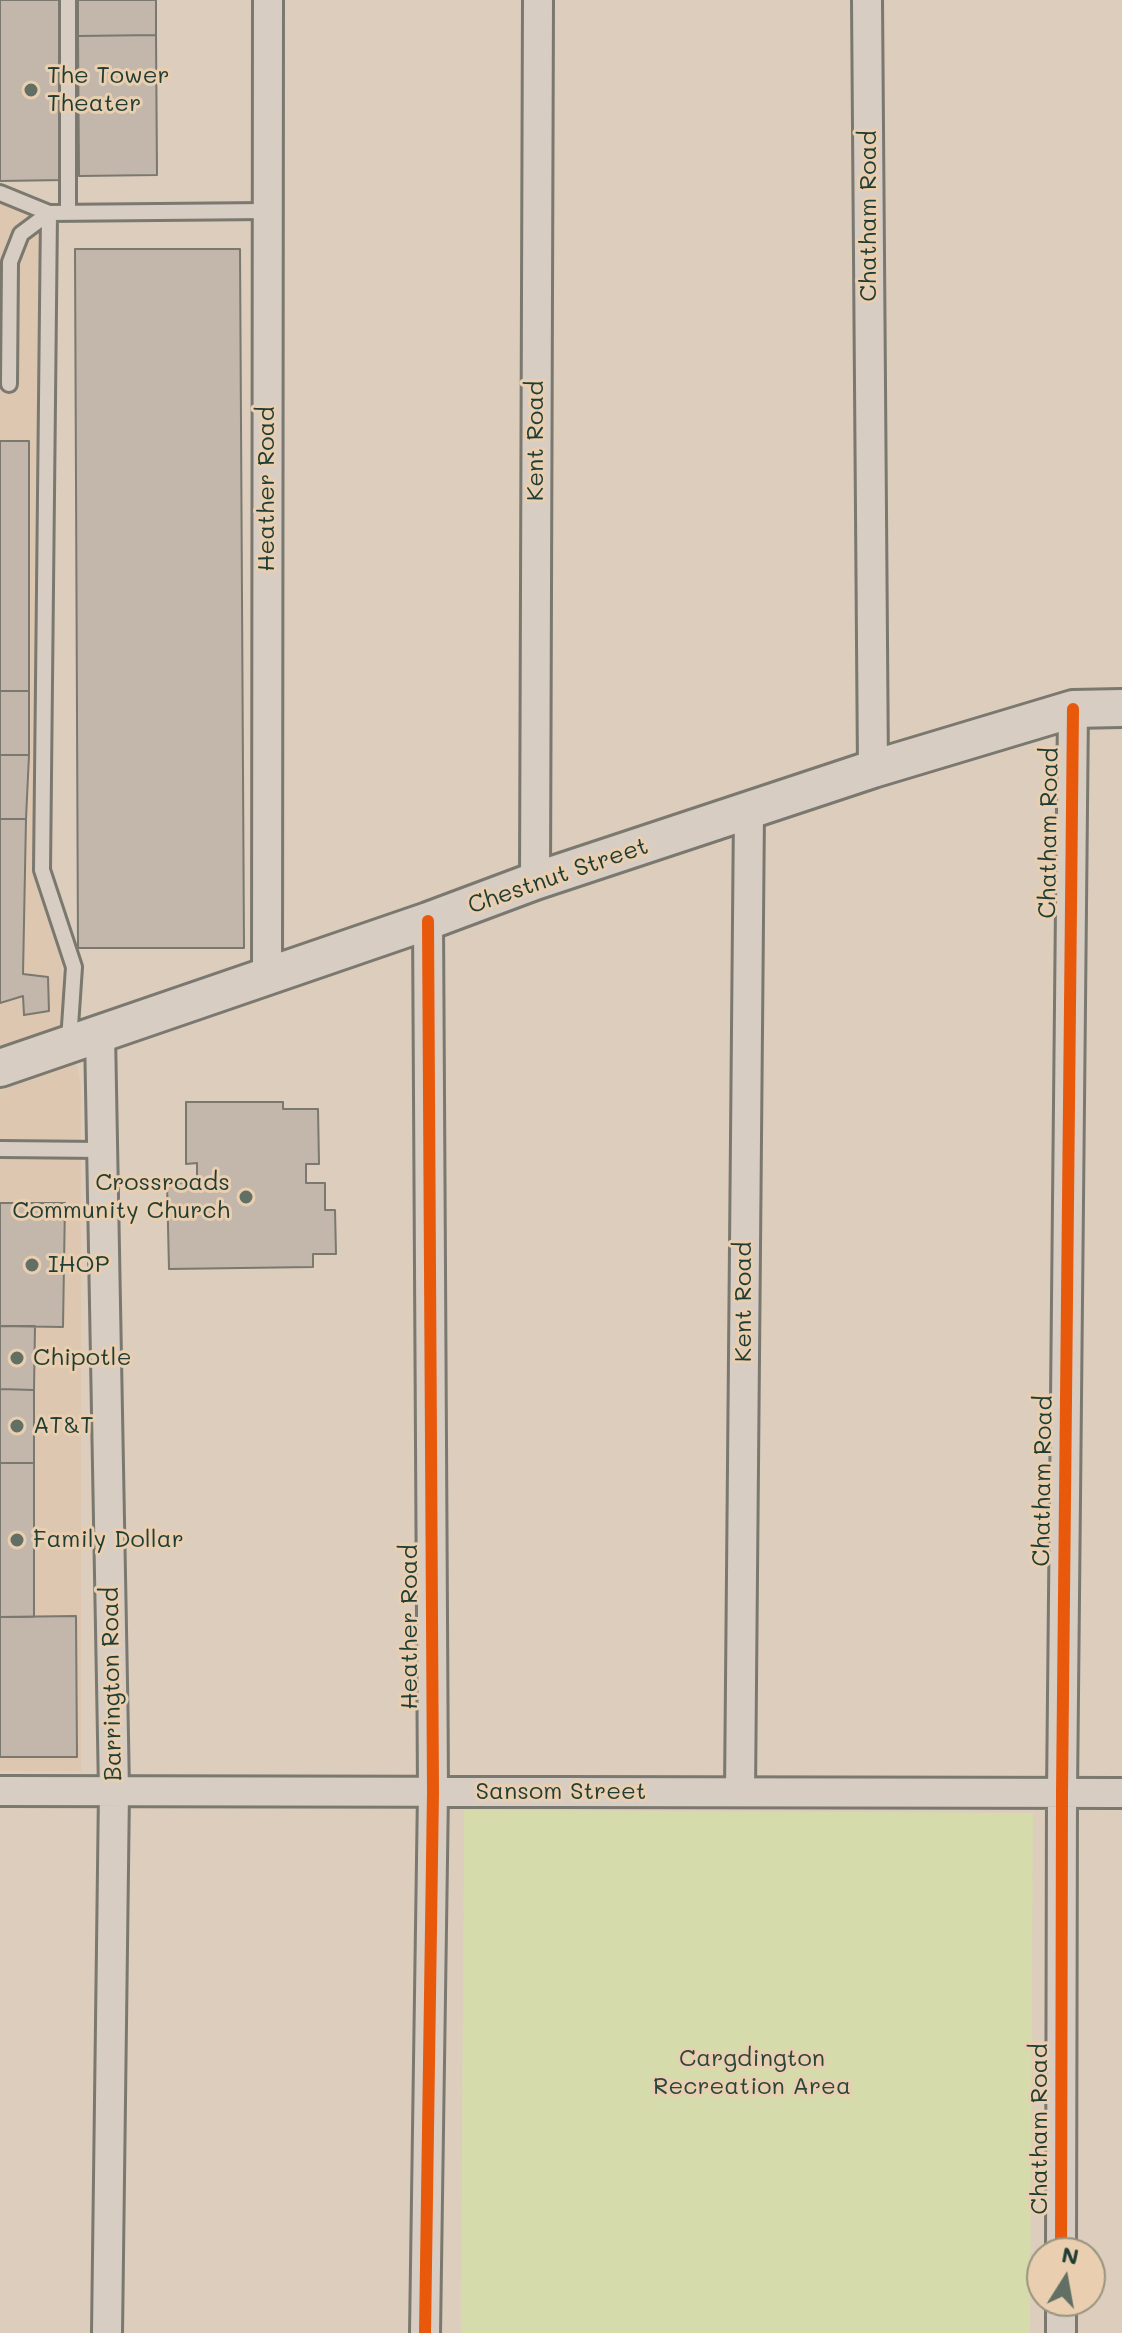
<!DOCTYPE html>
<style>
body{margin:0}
#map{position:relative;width:1122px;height:2333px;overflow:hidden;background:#dccdbd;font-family:Mali,sans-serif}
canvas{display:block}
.north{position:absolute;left:1026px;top:2237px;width:80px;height:80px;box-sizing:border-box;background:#e9ceb0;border:2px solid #98947e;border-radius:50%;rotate:11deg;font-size:22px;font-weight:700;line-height:32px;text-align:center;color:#1f3d34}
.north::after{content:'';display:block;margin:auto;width:28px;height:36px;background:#616f64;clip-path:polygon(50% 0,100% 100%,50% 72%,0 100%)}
</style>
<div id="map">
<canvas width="1122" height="2333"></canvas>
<div class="north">N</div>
</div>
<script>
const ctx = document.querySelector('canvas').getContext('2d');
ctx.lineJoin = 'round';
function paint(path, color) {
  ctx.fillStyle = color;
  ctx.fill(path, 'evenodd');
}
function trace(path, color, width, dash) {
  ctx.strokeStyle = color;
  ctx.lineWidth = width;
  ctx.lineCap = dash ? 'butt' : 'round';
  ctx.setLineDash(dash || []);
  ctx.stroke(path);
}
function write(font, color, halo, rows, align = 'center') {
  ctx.font = font + ' Mali,sans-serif';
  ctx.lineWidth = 6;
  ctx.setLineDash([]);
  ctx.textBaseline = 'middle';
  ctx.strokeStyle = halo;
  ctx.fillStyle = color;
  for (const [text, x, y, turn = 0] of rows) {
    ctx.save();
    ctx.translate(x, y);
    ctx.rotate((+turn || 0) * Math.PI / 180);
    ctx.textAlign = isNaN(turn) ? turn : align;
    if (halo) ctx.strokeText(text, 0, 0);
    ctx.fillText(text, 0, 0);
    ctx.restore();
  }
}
const built = new Path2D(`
 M0,198H39L36,883L62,912V996L81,1086V1771H0Z`);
const green = new Path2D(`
 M464,1810L1033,1813L1030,2333H461Z`);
const building = new Path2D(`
 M0,0H60L64,180L0,181Z
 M78,0H156V35L78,36Z
 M156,35L157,175L79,176L78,36Z
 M75,249H240L244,948H78Z
 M0,441H29V691H0Z
 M0,691H29V755H0Z
 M0,755H29L26,819H0Z
 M0,819H26L23,974L48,977L49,1011L24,1015L23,996L0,1003Z
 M186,1102H283V1109H318L319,1164H306V1183H325V1210H335L336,1254H313V1267L169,1269L167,1183L197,1182V1163L186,1164Z
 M0,1203H65L63,1327L0,1326Z
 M0,1326H35L34,1390L0,1389Z
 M0,1389L34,1390V1463H0Z
 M0,1463H34V1617H0Z
 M76,1616L77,1757H0V1617Z`);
const service = new Path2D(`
 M0,193L49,213
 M68,213V0
 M9,384L10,262L21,234L49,213
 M69,1041L74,967L42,870L49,213L267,211
 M0,1149L102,1150`);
const minor = new Path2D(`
 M867,0L873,769
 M535,881L538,0
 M267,977L268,0
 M100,1034L114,1791L107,2333
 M0,1791L1122,1793
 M740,1792L749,811
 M1061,2253L1062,1793L1073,709
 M425,2333L433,1792L428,921
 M1061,2333V2301`);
const tertiary = new Path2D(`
 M0,1068L428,921L535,881L873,769L1073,709L1122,708`);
const cycleway = new Path2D(`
 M1061,2253L1062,1793L1073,709
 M425,2333L433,1792L428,921`);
const markers = [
 [31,90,8,"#616f64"],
 [246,1197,8,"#616f64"],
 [32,1265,8,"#616f64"],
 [17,1358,8,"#616f64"],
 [17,1426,8,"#616f64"],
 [17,1540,8,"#616f64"]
];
const poiNames = [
 ["The Tower",47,76],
 ["Theater",47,104],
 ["Crossroads",230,1183,"right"],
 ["Community Church",230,1211,"right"],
 ["IHOP",48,1265],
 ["Chipotle",33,1358],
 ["AT&T",33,1426],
 ["Family Dollar",33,1540]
];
const streetNames = [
 ["Chatham Road",869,216,-90],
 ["Kent Road",536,441,-90],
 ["Heather Road",267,489,-90],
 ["Chatham Road",1049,833,-89],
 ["Chestnut Street",558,876,-19],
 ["Kent Road",744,1302,-90],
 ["Chatham Road",1043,1481,-89],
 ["Heather Road",410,1627,-90],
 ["Barrington Road",112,1684,-91],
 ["Sansom Street",561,1792],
 ["Chatham Road",1040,2129,-90]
];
const parkNames = [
 ["Cargdington",752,2059],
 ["Recreation Area",752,2087]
];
paint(built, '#ddc7b0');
paint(green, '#d5dbab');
paint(building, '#c2b7aa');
trace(building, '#7a786f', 2);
trace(service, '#7a786f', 20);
trace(minor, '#7a786f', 34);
trace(tertiary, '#7a786f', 42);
trace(service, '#d7cdc2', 14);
trace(minor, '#d7cdc2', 28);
trace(tertiary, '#d7cdc2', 36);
trace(cycleway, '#e8590c', 12);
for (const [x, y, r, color] of markers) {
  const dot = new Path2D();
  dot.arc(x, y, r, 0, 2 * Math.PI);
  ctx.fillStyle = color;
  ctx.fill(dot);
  trace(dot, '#e9ceb0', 3);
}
write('24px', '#1f3d34', '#e9ceb0', poiNames, 'left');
write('24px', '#1f3d34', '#e9ceb0', streetNames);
write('24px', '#284639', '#e9ceb0', parkNames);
</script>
